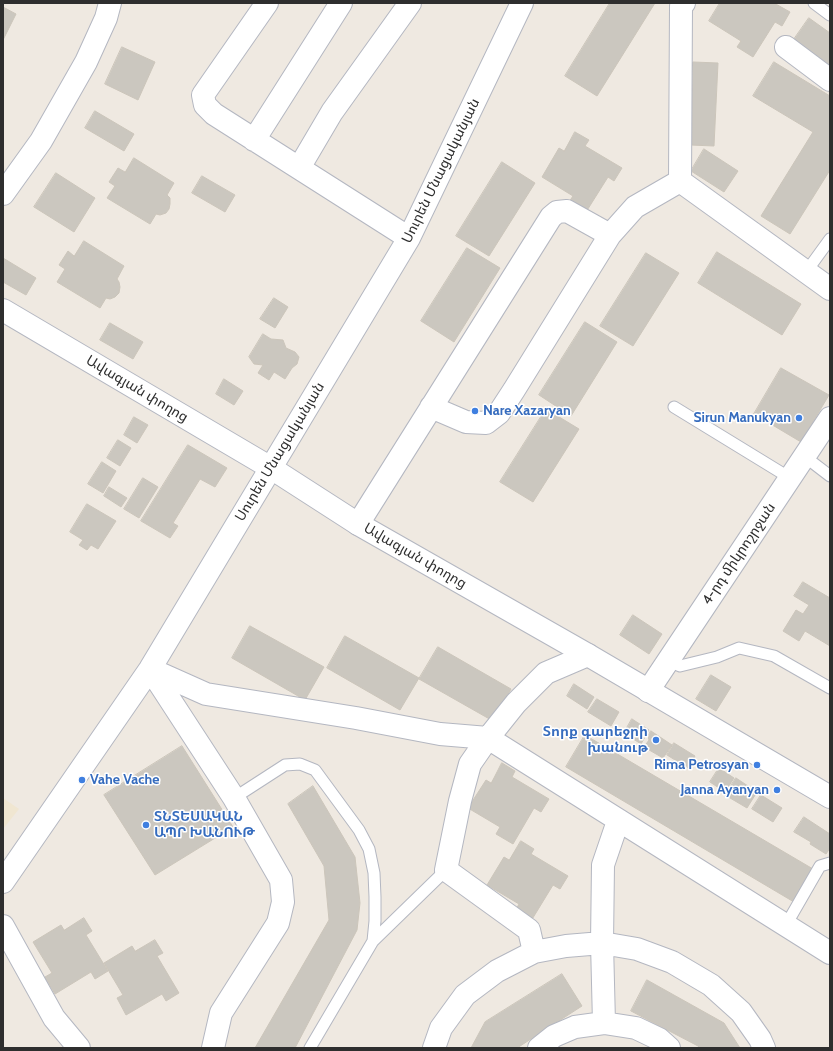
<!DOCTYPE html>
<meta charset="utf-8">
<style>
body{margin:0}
#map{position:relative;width:833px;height:1051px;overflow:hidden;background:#efe9e1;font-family:Cabin,sans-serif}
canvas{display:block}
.frame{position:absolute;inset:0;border:4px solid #2e2e2e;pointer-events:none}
</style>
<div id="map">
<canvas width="833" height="1051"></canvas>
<div class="frame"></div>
</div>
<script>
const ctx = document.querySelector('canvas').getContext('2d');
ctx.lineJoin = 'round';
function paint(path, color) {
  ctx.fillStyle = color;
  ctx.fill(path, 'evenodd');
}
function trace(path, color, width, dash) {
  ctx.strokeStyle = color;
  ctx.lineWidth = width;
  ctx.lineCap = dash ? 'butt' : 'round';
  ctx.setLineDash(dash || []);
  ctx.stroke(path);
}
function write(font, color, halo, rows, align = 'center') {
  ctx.font = font + ' Cabin,"Noto Sans Armenian",sans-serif';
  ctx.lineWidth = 3;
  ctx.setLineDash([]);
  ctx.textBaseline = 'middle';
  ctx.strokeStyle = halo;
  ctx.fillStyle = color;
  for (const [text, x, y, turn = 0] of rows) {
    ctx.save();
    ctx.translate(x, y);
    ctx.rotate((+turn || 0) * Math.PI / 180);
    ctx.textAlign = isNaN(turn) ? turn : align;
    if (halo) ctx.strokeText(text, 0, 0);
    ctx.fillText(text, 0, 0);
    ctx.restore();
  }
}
const education = new Path2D(`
 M3,798L19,809L3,829Z`);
const building = new Path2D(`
 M610,3H655L597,96L565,76Z
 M720,3H774L790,12L782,26L775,22L753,57L737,47L741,41L709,21Z
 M3,7L16,14L3,40Z
 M809,18L830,33V73L790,45Z
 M122,47L155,62L138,100L105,84Z
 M693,62L718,63L714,146L690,145Z
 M774,62L830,96V170L790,234L761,216L813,132L753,96Z
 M95,111L134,134L124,151L85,128Z
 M575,132L589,140L585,146L622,168L614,181L608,177L586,212L569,202L573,196L542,177L559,148L564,151Z
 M704,149L738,171L724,192L691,171Z
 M134,158L174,183L167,195L170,198V204L169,209L166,213L160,215L156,214L150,224L107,198L115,186L109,182L118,168L125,172Z
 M502,162L535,183L489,256L456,236Z
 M56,173L95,198L74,232L34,207Z
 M202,176L235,195L225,212L192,193Z
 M84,241L124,266L117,279L119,282L120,287L119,293L115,297L110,299L106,298L100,308L57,282L65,269L59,265L68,251L74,256Z
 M467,248L500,268L454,342L421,321Z
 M717,252L801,304L782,335L698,283Z
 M646,253L679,273L633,346L600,326Z
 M3,258L36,278L26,295L3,282Z
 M274,298L288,307L275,328L260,319Z
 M585,322L617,342L571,416L539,395Z
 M110,323L143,342L133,359L100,340Z
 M263,334L271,339L283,340L286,348L295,352L299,357L297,364L292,368L285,379L274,372L269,380L258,373L263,365L254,364L249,357Z
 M781,368L829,395L801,442L754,414Z
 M224,379L243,391L234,405L216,394Z
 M546,409L579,429L533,502L500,482Z
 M134,417L148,425L137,443L124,435Z
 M118,440L131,448L120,466L107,458Z
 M188,445L227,468L215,487L200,479L173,523L178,526L170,538L141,521Z
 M102,462L116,471L103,493L88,484Z
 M143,478L158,487L139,518L124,509Z
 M109,487L127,498L121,507L104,496Z
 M87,504L116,521L98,549L91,545L87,550L79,545L83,540L70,532Z
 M803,582L830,598V646L805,631L799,641L783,631L796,610L803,614L809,605L794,596Z
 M633,615L662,634L649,654L620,635Z
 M250,626L324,667L305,700L232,658Z
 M345,636L419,678L400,710L327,668Z
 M438,647L511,689L493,721L419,679Z
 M711,675L731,687L716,711L696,699Z
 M574,684L594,697L587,709L567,696Z
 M597,699L619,712L611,726L588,712Z
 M632,719L649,730L641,744L624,733Z
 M651,731L672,745L663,758L644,747L649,740L648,736Z
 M585,735L813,869L794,902L566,767Z
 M674,743L695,756L688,768L667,755Z
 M182,746L233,827L155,875L104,795Z
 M502,763L515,771L512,777L549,799L541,812L534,808L513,844L496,834L500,827L468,808L486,780L491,783Z
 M719,768L734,778L725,792L710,782Z
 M736,778L757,792L747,808L725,795Z
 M313,786L355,857L360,903L357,930L295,1048H255L329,920L324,866L288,804Z
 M761,795L782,808L773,822L752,809Z
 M804,817L830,834V848L826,854L810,844L811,842L794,832Z
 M521,841L534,849L531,854L568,876L560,889L553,885L531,921L515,911L519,904L487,885L504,857L509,860Z
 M84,918L92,931L86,935L108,971L95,979L91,972L55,994L45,977L52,973L33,942L61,925L64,930Z
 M155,940L163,953L157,956L179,993L166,1001L162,994L126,1015L117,998L123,995L104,963L132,946L135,951Z
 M562,974L582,1006L517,1048H471L485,1022Z
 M647,980L724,1023L740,1048H700L698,1046L631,1011Z`);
const lane = new Path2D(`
 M814,3L830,15
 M806,272L830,239
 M674,407L790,478
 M804,456L830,476
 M668,661L680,666L717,657L739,648L774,656L830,688
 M234,798L285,765L300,764L315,770L359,830L369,849L374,873L375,897V921L373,941
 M786,925L820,866L830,863
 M310,1048L373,941L446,870`);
const street = new Path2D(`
 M267,3L203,95L205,105L214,114L409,238
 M684,3L681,6L680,181L830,289
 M786,47L830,80
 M254,140L341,3
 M299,168L332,112L410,3
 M3,194L41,141L86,62L106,18L110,3
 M431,407L466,422L486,423L499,413L514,390L610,235L635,207L680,181
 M358,524L551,217L557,212L567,211L610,235
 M150,669L206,694L356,718L440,734L488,738L830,953
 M150,669L234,798L281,880L283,902L278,923L221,1013L213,1048
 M648,691L830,418
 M3,882L150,669L409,238L522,3
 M3,926L54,1018L79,1048
 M534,952L529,930L446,870L460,801L470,764L488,738L516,703L546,673L588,655
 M604,1023L602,943L603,865L618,821
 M434,1048L441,1028L465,995L497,971L534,952L566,946L602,943L637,949L672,962L711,985L741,1012L760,1039L764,1048
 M539,1048L554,1036L575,1027L604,1023L636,1028L659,1039L669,1048`);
const secondary = new Path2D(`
 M3,310L271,468L358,524L588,655L830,797`);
const markers = [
 [475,411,4,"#3f7fe0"],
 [799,418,4,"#3f7fe0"],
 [656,740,4,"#3f7fe0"],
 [757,765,4,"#3f7fe0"],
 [82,780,4,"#3f7fe0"],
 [777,790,4,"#3f7fe0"],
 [146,825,4,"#3f7fe0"]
];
const streetNames = [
 ["Սուրեն Մնացականյան",441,171,-64],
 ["Ավագյան փողոց",137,389,31],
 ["Սուրեն Մնացականյան",280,452,-59],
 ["4-րդ միկրոշրջան",739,554,-56],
 ["Ավագյան փողոց",415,556,30]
];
const shopNames = [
 ["Nare Xazaryan",483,411,"left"],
 ["Sirun Manukyan",791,418],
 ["Տորք գարեջրի",648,732],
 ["խանութ",648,748],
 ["Rima Petrosyan",749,765],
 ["Vahe Vache",90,780,"left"],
 ["Janna Ayanyan",769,790],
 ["ՏՆՏԵՍԱԿԱՆ",154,817,"left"],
 ["ԱՊՐ ԽԱՆՈՒԹ",154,833,"left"]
];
paint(education, '#f0e6d1');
paint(building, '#cbc7bf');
trace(building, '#cbc5ba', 1);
trace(lane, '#b4b7c1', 13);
trace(street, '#b4b7c1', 24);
trace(secondary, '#b4b7c1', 24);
trace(lane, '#fff', 11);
trace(street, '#fff', 22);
trace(secondary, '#fff', 22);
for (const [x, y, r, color] of markers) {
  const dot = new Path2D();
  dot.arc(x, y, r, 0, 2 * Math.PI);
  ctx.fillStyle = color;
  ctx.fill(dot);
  trace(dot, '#fff', 1.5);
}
write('14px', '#2e2e2e', '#fff', streetNames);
write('bold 14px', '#366cbe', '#fff', shopNames, 'right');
</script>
